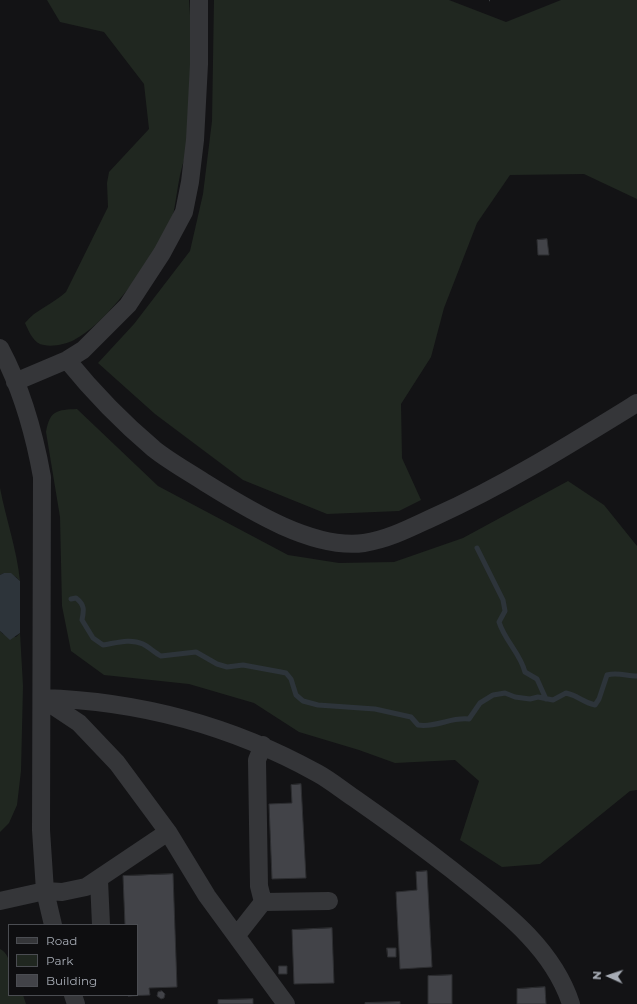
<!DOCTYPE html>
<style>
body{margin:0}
#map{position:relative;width:637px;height:1004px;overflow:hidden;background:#131315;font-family:Montserrat,sans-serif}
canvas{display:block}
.legend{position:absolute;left:8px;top:924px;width:130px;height:72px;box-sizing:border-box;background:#0e0e10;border:1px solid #4b4d52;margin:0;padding:5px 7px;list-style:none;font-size:12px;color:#a6abb4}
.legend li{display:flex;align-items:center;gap:8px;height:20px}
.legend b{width:20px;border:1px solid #4b4d52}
.north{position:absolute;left:589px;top:956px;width:40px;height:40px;-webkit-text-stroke:3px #0e0e10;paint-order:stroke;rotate:273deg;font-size:11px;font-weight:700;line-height:16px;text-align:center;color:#a6abb4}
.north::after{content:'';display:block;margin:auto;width:14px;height:18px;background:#a6abb4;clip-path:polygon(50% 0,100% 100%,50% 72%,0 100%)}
</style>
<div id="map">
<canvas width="637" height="1004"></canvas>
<ul class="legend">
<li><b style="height:5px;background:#353639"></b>Road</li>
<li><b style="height:11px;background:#202720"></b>Park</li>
<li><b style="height:11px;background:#424348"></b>Building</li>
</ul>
<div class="north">N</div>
</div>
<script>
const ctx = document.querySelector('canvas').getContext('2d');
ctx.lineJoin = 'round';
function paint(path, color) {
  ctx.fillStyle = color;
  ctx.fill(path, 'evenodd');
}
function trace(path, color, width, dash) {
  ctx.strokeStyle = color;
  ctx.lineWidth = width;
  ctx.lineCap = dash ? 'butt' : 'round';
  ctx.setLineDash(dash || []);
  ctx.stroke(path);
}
const green = new Path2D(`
 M47,0H189L192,45L188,150C176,176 178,206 168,233C165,240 159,247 154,253C136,280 103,325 74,340C66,344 53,347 44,345C34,344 29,332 25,323C35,310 53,304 66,292L108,207L107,183L109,172L149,129L144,84L104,32L60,22Z
 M214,0H449L506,22L561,0H637V199L584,174L510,175L477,223L444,308L431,357L401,404L402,458L421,500L399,511L327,514L243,480L155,414L98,363L134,324L190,251L203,194L212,121Z
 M77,409L158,486L288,555L339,563L394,562L463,538L568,481L604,505L637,546V790L630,791L540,864L502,867L460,840L479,781L455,760L395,763L359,750L299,732L254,703L189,684L104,675L71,651L62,606L60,517L46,432C50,410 57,410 77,409Z
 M0,488C6,519 17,550 20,581L16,577L4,573L0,575Z
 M0,631L3,634L16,637L20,633L23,686L21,771L17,805L9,823L0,832Z
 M0,949C15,956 9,981 9,995H23L26,1004H0Z`);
const water = new Path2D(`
 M4,573H11L20,581V633L10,640L0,631V575Z`);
const stream = new Path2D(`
 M477,548L503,600L505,611L499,622C505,641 520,653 525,672L537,679L546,699
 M71,599L76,598C85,605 84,610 82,620L93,638L103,645C116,643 130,638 143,644C149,647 155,653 161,656L196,652L217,664L227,667L243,665L281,672L286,673L291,679L296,695L303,701L318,705L375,709L411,717L418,725C436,728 450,717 469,719L480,703L493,695L505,693L515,697L530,699L538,697L553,700L566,693C579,696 582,702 595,705L599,699L607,675C617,672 627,676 637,676`);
const building = new Path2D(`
 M547,239L549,255H538L537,240Z
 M301,784L306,878L272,879L269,804L292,803L291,785Z
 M427,871L432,967L400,969L396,892L417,890L416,872Z
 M173,874L177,987L149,988L150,995L128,996L137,995V925H125L123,876Z
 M332,928L334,983L294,984L292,930Z
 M387,948H396V957H388Z
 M279,966H287V974H279Z
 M452,975V1004H428V976Z
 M545,987L546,1004H517V989Z
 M162,991L165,994L164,998L161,999L157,996L158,992Z
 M253,999V1004H218V1000Z
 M400,1002V1004H365V1003Z`);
const path = new Path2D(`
 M489,0H490`);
const minor = new Path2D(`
 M0,348C22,389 34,432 42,477L41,830L45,891L53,925
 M67,360C93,392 122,422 154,449C169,461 187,471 204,482C246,508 312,550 364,543C390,539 412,527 436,516C505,485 572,443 637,403
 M15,382L67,360L83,350L128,305L162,253L184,212L190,182L195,140L199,64V0
 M42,698C139,701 232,726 317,773C330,780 342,790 354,798C387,821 420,845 452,870C498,907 552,945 571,1004
 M43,699L79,723L117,763L168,832L207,896L286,1004
 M263,745L257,760L259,886L263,902
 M99,880L101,925
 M0,901L45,891L62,892L86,887L168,832
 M237,935L263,902L329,901
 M73,995L76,1004`);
paint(green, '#202720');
paint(water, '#2d343a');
trace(stream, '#2d343a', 5);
paint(building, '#424348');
trace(building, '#2d2e31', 1);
trace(path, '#3b3d40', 2.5, [2, 3]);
trace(minor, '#353639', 18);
</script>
